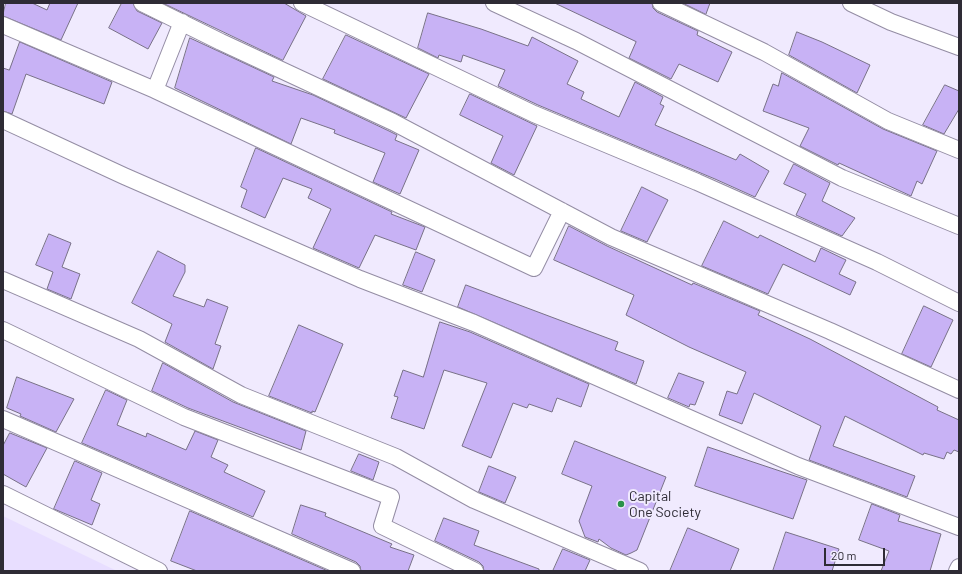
<!DOCTYPE html>
<style>
body{margin:0}
#map{position:relative;width:962px;height:574px;overflow:hidden;background:#f0eafe;font-family:Barlow,sans-serif}
canvas{display:block}
.frame{position:absolute;inset:0;border:4px solid #2e2b35;pointer-events:none}
.scale{position:absolute;left:824px;top:548px;width:61px;height:18px;box-sizing:border-box;border:2px solid #2e2b35;border-top:0;padding-left:5px;font-size:12px;line-height:14px;white-space:nowrap;color:#2e2b35;-webkit-text-stroke:3px #f0eafe;paint-order:stroke}
</style>
<div id="map">
<canvas width="962" height="574"></canvas>
<div class="frame"></div>
<div class="scale">20 m</div>
</div>
<script>
const ctx = document.querySelector('canvas').getContext('2d');
ctx.lineJoin = 'round';
function paint(path, color) {
  ctx.fillStyle = color;
  ctx.fill(path, 'evenodd');
}
function trace(path, color, width, dash) {
  ctx.strokeStyle = color;
  ctx.lineWidth = width;
  ctx.lineCap = dash ? 'butt' : 'round';
  ctx.setLineDash(dash || []);
  ctx.stroke(path);
}
function write(font, color, halo, rows, align = 'center') {
  ctx.font = font + ' Barlow,sans-serif';
  ctx.lineWidth = 4;
  ctx.setLineDash([]);
  ctx.textBaseline = 'middle';
  ctx.strokeStyle = halo;
  ctx.fillStyle = color;
  for (const [text, x, y, turn = 0] of rows) {
    ctx.save();
    ctx.translate(x, y);
    ctx.rotate((+turn || 0) * Math.PI / 180);
    ctx.textAlign = isNaN(turn) ? turn : align;
    if (halo) ctx.strokeText(text, 0, 0);
    ctx.fillText(text, 0, 0);
    ctx.restore();
  }
}
const built = new Path2D(`
 M3,516L117,571H3Z`);
const building = new Path2D(`
 M6,3H32L47,10L50,3H78L61,40L3,16Z
 M122,3H133L137,11L162,23L148,49L109,28Z
 M163,3H284L306,16L283,60Z
 M555,3H652L653,8L657,12L698,31L697,35L732,52L718,82L679,64L671,79L629,58L636,42Z
 M683,3H710L706,14Z
 M428,13L481,29L528,46L532,37L578,61L567,84L584,92L581,99L619,117L635,82L663,97L660,104L664,106L655,125L736,160L740,154L769,171L755,197L715,179L538,105L498,86L505,70L463,55L461,62L439,55L438,58L418,48Z
 M797,32L822,42L870,65L857,93L789,55Z
 M346,35L429,74L406,118L323,79Z
 M190,38L274,77L272,81L313,95L389,131L397,135L395,140L419,150L400,194L373,182L385,153L334,133L335,130L301,118L291,144L175,88Z
 M20,42L112,82L104,104L26,74L12,114L3,111V68L9,70Z
 M782,73L883,129L937,151L922,184L917,181L911,196L839,163L838,165L800,146L809,128L763,111L773,84L778,86Z
 M945,85L959,91V109L944,134L923,125Z
 M470,94L537,126L514,175L491,163L503,136L460,115Z
 M256,148L392,212L391,214L425,227L416,250L375,235L359,268L313,248L331,209L308,198L312,189L283,178L265,218L241,207L247,190L241,187Z
 M794,164L830,183L822,201L855,218L842,236L796,215L806,194L784,184Z
 M642,187L668,200L647,242L621,231Z
 M724,221L758,238L760,235L815,262L821,248L846,260L839,274L856,282L850,295L783,264L768,294L702,266Z
 M569,226L607,246L692,285L693,283L760,311L758,315L810,339L938,407L937,410L959,420V452L954,450L951,454L947,452L944,459L924,453L923,455L845,416L833,446L915,476L907,497L809,460L821,426L754,393L742,424L719,415L727,391L737,394L746,372L689,347L626,315L634,295L554,260Z
 M49,234L71,243L62,267L80,274L71,299L47,289L53,272L36,265Z
 M158,251L185,265V272L173,296L204,307L207,299L228,307L215,344L221,346L213,369L165,342L172,324L132,303Z
 M416,252L435,260L422,292L403,285Z
 M466,285L618,342L615,350L644,361L636,384L458,307Z
 M924,306L953,320L931,367L902,354Z
 M440,322L470,332L589,384L581,407L557,398L552,412L529,404L527,408L513,403L491,458L462,446L487,383L444,370L424,429L391,418L398,397L394,396L403,370L423,377Z
 M299,325L343,344L315,412L312,411V413L269,396Z
 M163,363L233,402L306,431L301,450L188,408L152,391Z
 M679,373L704,382L695,405L690,404L689,407L668,398Z
 M17,377L74,399L56,432L20,416L21,414L7,408Z
 M106,390L127,400L117,425L146,437L147,433L186,450L195,431L218,440L211,457L228,465L224,472L265,491L253,517L82,443Z
 M10,433L47,448L26,487L3,474V446Z
 M575,441L666,477L637,550L631,553L626,555L611,548L599,539L598,542L585,537L579,521L592,486L562,474Z
 M708,447L807,480L793,519L695,486Z
 M359,454L379,462L373,480L351,471Z
 M75,461L102,473L91,500L100,504L92,525L54,509Z
 M489,466L516,477L505,503L479,492Z
 M872,504L900,515L898,521L941,534L930,571H881L889,551L859,540Z
 M301,505L326,513L325,516L392,544L390,547L414,555L408,571H361L360,566L356,562L292,534Z
 M190,511L328,571H197L171,561Z
 M444,518L479,531L474,545L539,569V571H484L483,566L479,562L435,541Z
 M688,528L739,549L730,571H670Z
 M786,532L839,549L832,571H773Z
 M563,549L590,560L585,571H553Z`);
const street = new Path2D(`
 M142,3L221,42L393,122L611,237L830,331L959,390
 M302,3L534,114L697,182L877,262L959,303
 M494,3L576,41L842,178L959,226
 M661,3L764,52L888,121L959,150
 M851,3L891,22L959,47
 M3,25L155,90L534,268L562,211
 M155,90L182,22
 M3,120L124,176L360,279L474,323L798,466L959,527
 M3,280L139,339L241,395L396,457L474,500L640,571
 M3,330L184,417L391,497L382,526L475,571
 M3,419L352,571
 M3,494L159,571
 M957,571L959,567`);
const markers = [
 [621,504,4,"#2a9249"]
];
const poiNames = [
 ["Capital",629,496],
 ["One Society",629,512]
];
paint(built, '#e8deff');
paint(building, '#c8b2f5');
trace(building, '#787187', 1);
trace(street, '#948da4', 18);
trace(street, '#fff', 16);
for (const [x, y, r, color] of markers) {
  const dot = new Path2D();
  dot.arc(x, y, r, 0, 2 * Math.PI);
  ctx.fillStyle = color;
  ctx.fill(dot);
  trace(dot, '#f0eafe', 1.5);
}
write('14px', '#2e2b35', '#f0eafe', poiNames, 'left');
</script>
